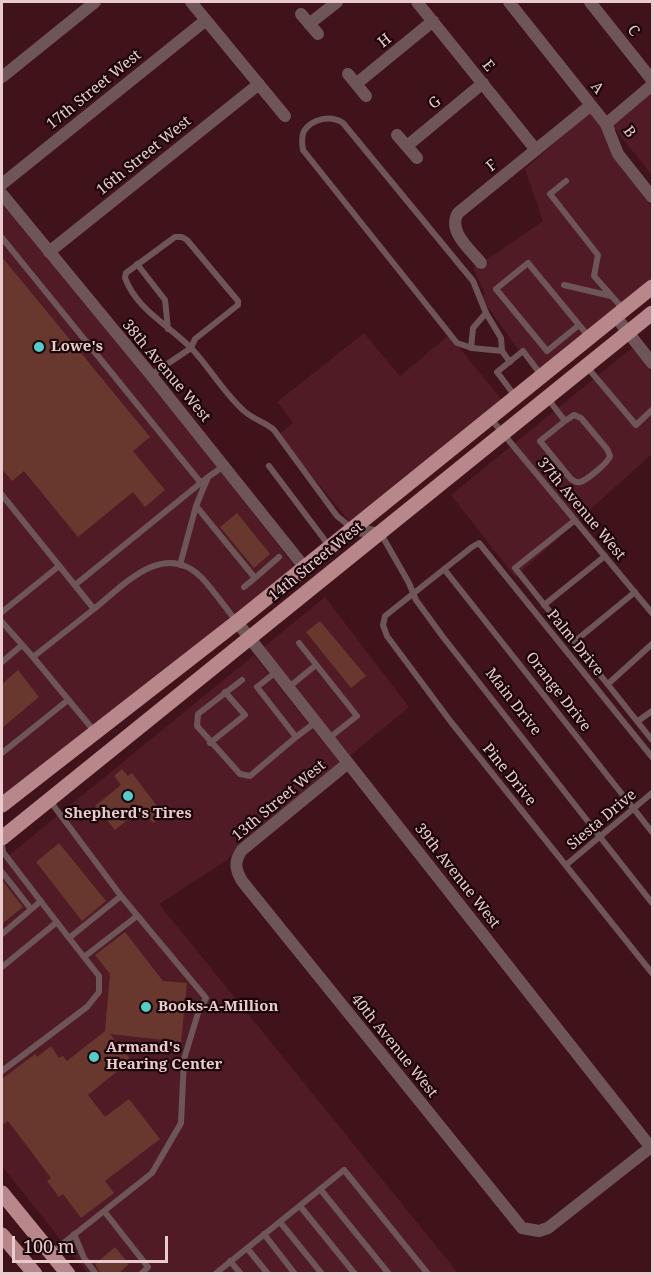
<!DOCTYPE html>
<style>
body{margin:0}
#map{position:relative;width:654px;height:1275px;overflow:hidden;background:#40121a;font-family:"Noto Serif",serif}
canvas{display:block}
.frame{position:absolute;inset:0;border:3px solid #eacbcd;pointer-events:none}
.scale{position:absolute;left:12px;top:1236px;width:156px;height:27px;box-sizing:border-box;border:3px solid #eacbcd;border-top:0;padding-left:8px;font-size:18px;line-height:21px;white-space:nowrap;color:#eacbcd;-webkit-text-stroke:4px #1a0609;paint-order:stroke}
</style>
<div id="map">
<canvas width="654" height="1275"></canvas>
<div class="frame"></div>
<div class="scale">100 m</div>
</div>
<script>
const ctx = document.querySelector('canvas').getContext('2d');
ctx.lineJoin = 'round';
function paint(path, color) {
  ctx.fillStyle = color;
  ctx.fill(path, 'evenodd');
}
function trace(path, color, width, dash) {
  ctx.strokeStyle = color;
  ctx.lineWidth = width;
  ctx.lineCap = dash ? 'butt' : 'round';
  ctx.setLineDash(dash || []);
  ctx.stroke(path);
}
function write(font, color, halo, rows, align = 'center') {
  ctx.font = font + ' "Noto Serif",serif';
  ctx.lineWidth = 4.5;
  ctx.setLineDash([]);
  ctx.textBaseline = 'middle';
  ctx.strokeStyle = halo;
  ctx.fillStyle = color;
  for (const [text, x, y, turn = 0] of rows) {
    ctx.save();
    ctx.translate(x, y);
    ctx.rotate((+turn || 0) * Math.PI / 180);
    ctx.textAlign = isNaN(turn) ? turn : align;
    if (halo) ctx.strokeText(text, 0, 0);
    ctx.fillText(text, 0, 0);
    ctx.restore();
  }
}
const built = new Path2D(`
 M652,93V175L618,133L613,125Z
 M589,113L601,127L613,157L652,207V281L536,374L481,298L485,294L473,268L476,266L480,271L489,263L486,260L543,221L525,169Z
 M2,204L147,378L296,568L2,799Z
 M364,333L400,376L449,335L503,401L350,522L278,435L293,423L277,402Z
 M633,347L652,372V454L515,577L451,495Z
 M325,597L409,707L350,756L264,647Z
 M254,655L340,763L248,837L226,861L159,904L458,1273H87L2,1166V861Z`);
const building = new Path2D(`
 M2,257L150,437L133,451L165,490L145,507L133,492L78,537L24,471L12,481L2,469Z
 M237,513L270,554L254,568L220,527Z
 M320,621L366,676L351,688L306,632Z
 M18,670L39,697L2,728V684Z
 M122,769L128,776L132,773L163,814L153,823L141,809L115,830L95,806L121,785L114,776Z
 M59,843L106,901L82,921L36,862Z
 M2,880L23,907L2,924Z
 M125,932L163,981L187,983L181,1042L110,1034L131,1060L88,1095L105,1117L129,1099L160,1139L105,1181L114,1193L81,1218L63,1194L59,1197L47,1181L51,1178L8,1121L2,1125V1079L35,1054L37,1057L51,1046L59,1058L63,1056L67,1061L105,1031L110,974L95,955Z
 M115,1247L129,1264L118,1274H101L95,1264Z`);
const service = new Path2D(`
 M566,181L550,194L598,255L594,276L624,310
 M2,238L201,483
 M137,264L165,300L168,329
 M564,285L611,296
 M579,325L547,351L496,289L528,263L589,337
 M471,348L473,328L486,313
 M502,351L472,348L457,343L303,150C302,144 301,137 304,131C313,118 331,115 343,123L473,281L486,313L501,338L502,351L510,362
 M587,367L636,425L652,410
 M151,375L191,348L195,339L238,305V301L187,240L182,237H175L126,273L125,278C137,310 169,325 192,349C210,368 223,392 243,410C252,419 265,422 274,430L337,516L353,529
 M515,396L497,372L523,351L542,376
 M548,399L565,421L540,441L571,479C574,481 575,483 580,482C587,480 608,463 610,456L607,449L581,418L574,415L565,421
 M491,419L652,613
 M269,466L330,547
 M2,495L94,609C124,585 164,539 202,578C214,591 225,607 237,622
 M196,506L255,578L279,557
 M574,521L515,568L652,740
 M381,534L409,583L416,600L443,637L652,903
 M180,565L196,506L208,477L224,466
 M444,569L652,832
 M75,585L208,477
 M244,587L255,578
 M544,605L605,556
 M2,612L59,566
 M2,622L33,657L95,732
 M574,642L635,592
 M299,643L357,716L329,738
 M33,657L94,609
 M2,662L22,645
 M276,672L257,687L296,737L316,722
 M242,680L198,714L197,726L240,774L250,776L296,737
 M608,684L652,644
 M289,687L316,665
 M638,721L652,711
 M210,743L245,715L225,692
 M2,753L68,700
 M652,757L479,543L472,547L385,616L383,625L387,636L451,722L652,973
 M2,846L3,852L69,938L121,896L50,801
 M566,865L652,793
 M2,872L31,909
 M2,934L41,901
 M84,957L137,916
 M2,967L57,922
 M2,1071L87,1007L99,992V976L69,938
 M320,1189L389,1274
 M300,1206L355,1274
 M104,1211L148,1267L141,1274
 M280,1222L322,1274
 M74,1234L84,1258L96,1274
 M264,1234L295,1274
 M247,1248L268,1274
 M51,1253L152,1173L181,1123L184,1059L198,1013L206,998L121,896
 M230,1261L241,1274
 M215,1274L344,1170L428,1274`);
const minor = new Path2D(`
 M191,2L285,116
 M417,2L536,150
 M509,2L606,124L618,154L652,197
 M590,2L652,80
 M301,14L318,34
 M309,24L337,2
 M348,74L366,96
 M2,77L95,2
 M356,84L433,21
 M609,130L606,124L652,85
 M397,135L417,158
 M407,146L483,83
 M2,184L206,20
 M2,194L151,375L305,568
 M49,252L259,84
 M481,263C470,249 447,231 458,213L591,105
 M616,317L652,363
 M353,529L380,534
 M237,622L652,1149
 M348,763L242,850C234,861 235,869 242,881L522,1228L539,1231L548,1228L651,1147`);
const primary = new Path2D(`
 M2,805L237,622L652,287
 M2,838L652,313
 M2,1193L68,1274
 M2,1235L35,1274`);
const markers = [
 [39,347,6,"#53cdca"],
 [128,796,6,"#53cdca"],
 [146,1007,6,"#53cdca"],
 [94,1057,6,"#53cdca"]
];
const streetNames = [
 ["C",633,31,51],
 ["H",385,41,-39],
 ["E",488,66,51],
 ["A",597,88,51],
 ["17th Street West",94,90,-39],
 ["G",435,103,-39],
 ["B",629,132,53],
 ["16th Street West",144,156,-39],
 ["F",492,166,-39],
 ["38th Avenue West",166,371,50],
 ["37th Avenue West",581,509,50],
 ["14th Street West",316,562,-39],
 ["Palm Drive",575,643,51],
 ["Orange Drive",558,692,52],
 ["Main Drive",513,702,52],
 ["Pine Drive",509,775,51],
 ["13th Street West",279,801,-40],
 ["Siesta Drive",602,820,-40],
 ["39th Avenue West",457,876,52],
 ["40th Avenue West",394,1046,51]
];
const poiNames = [
 ["Lowe's",51,347],
 ["Shepherd's Tires",128,814,"center"],
 ["Books-A-Million",158,1007],
 ["Armand's",106,1048],
 ["Hearing Center",106,1065]
];
paint(built, '#501b25');
paint(building, '#68372d');
trace(service, '#6e5658', 6);
trace(minor, '#6e5658', 12);
trace(primary, '#b8878b', 15);
for (const [x, y, r, color] of markers) {
  const dot = new Path2D();
  dot.arc(x, y, r, 0, 2 * Math.PI);
  ctx.fillStyle = color;
  ctx.fill(dot);
  trace(dot, '#1a0609', 2);
}
write('15px', '#eacbcd', '#1a0609', streetNames);
write('bold 15px', '#eacbcd', '#1a0609', poiNames, 'left');
</script>
